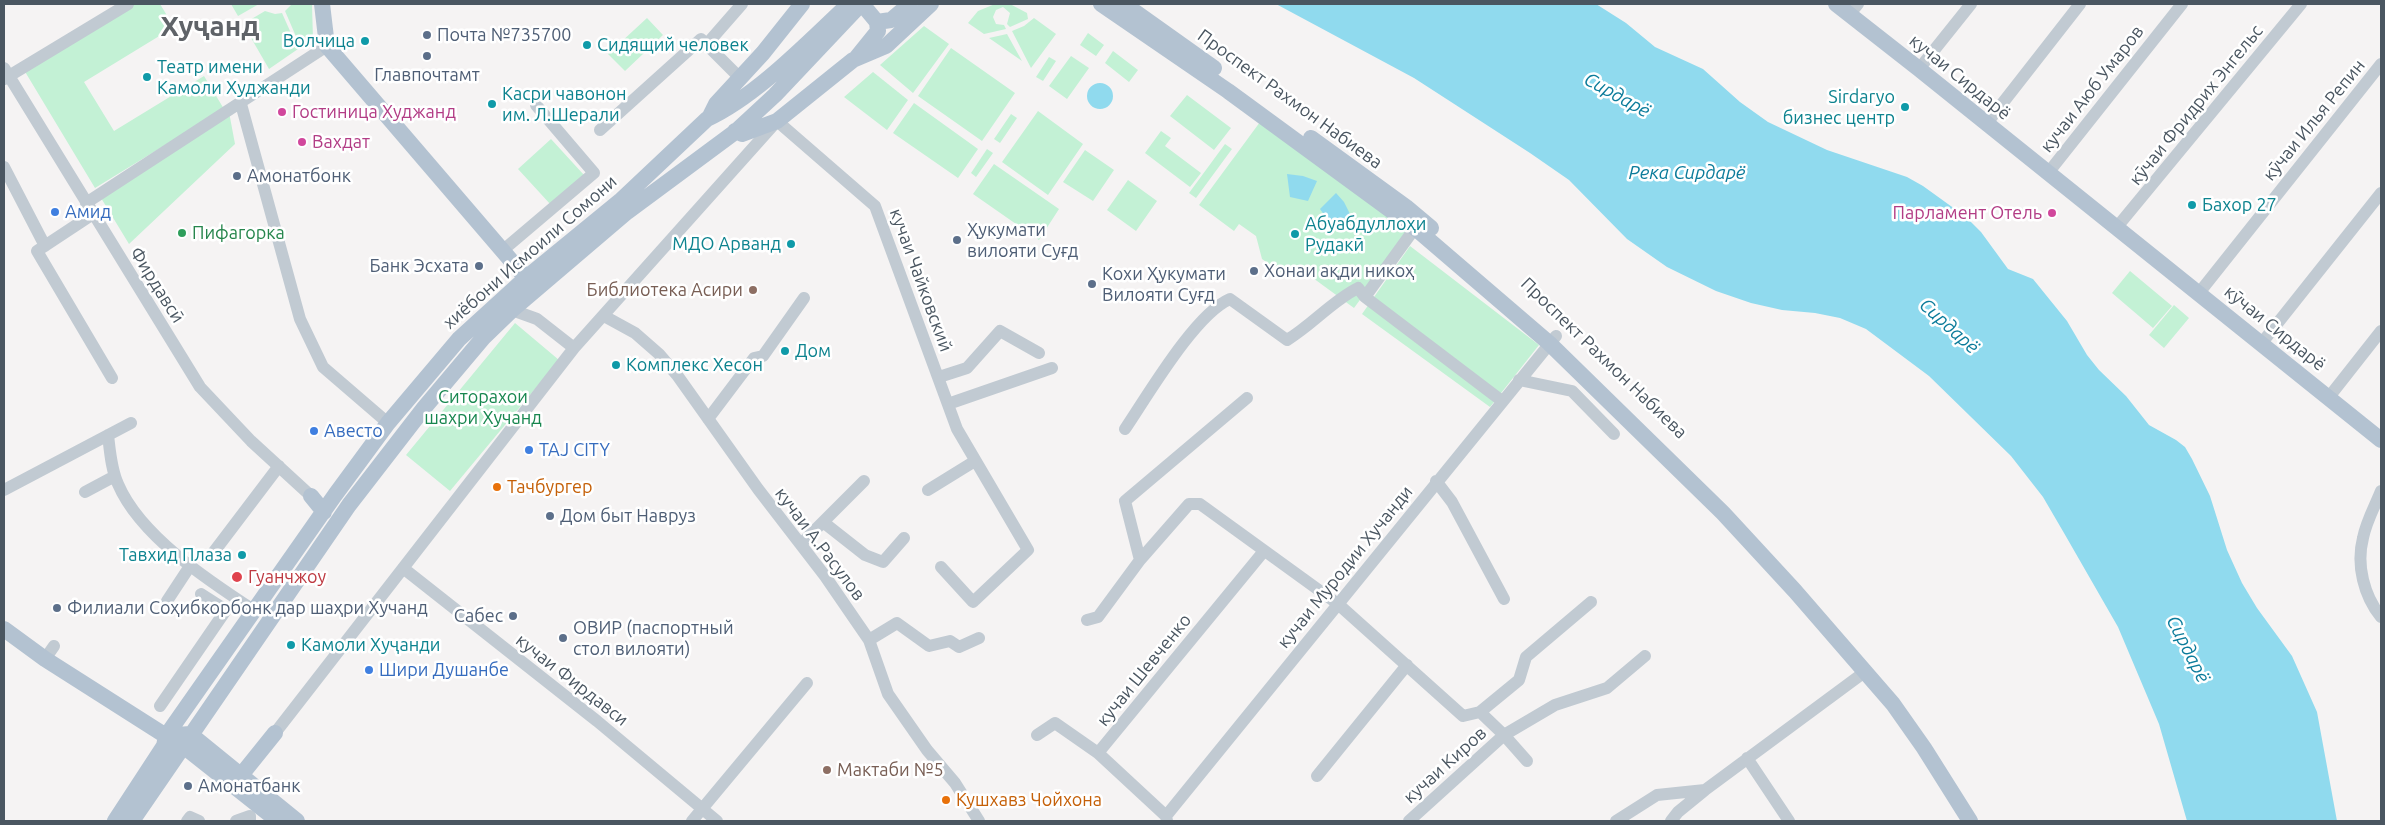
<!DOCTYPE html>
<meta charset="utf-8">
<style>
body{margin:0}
#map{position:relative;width:2385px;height:825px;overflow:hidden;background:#f5f3f3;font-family:Ubuntu,sans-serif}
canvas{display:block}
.frame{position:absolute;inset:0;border:5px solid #4a5661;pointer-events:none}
</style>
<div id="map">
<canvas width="2385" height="825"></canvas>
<div class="frame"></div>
</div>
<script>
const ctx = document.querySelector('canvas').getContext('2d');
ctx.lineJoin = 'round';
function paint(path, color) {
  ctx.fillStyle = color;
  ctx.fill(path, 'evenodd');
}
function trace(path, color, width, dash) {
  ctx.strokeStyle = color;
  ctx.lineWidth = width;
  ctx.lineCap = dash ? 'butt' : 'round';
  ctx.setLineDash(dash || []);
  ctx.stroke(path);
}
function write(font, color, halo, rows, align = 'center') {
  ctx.font = font + ' Ubuntu,sans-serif';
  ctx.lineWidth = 5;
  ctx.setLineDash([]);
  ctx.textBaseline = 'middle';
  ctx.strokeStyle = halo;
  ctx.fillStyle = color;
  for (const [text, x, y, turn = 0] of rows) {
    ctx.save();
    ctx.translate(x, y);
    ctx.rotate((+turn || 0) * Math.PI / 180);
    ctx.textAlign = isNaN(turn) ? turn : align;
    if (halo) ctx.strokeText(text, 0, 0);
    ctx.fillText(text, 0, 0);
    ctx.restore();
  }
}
const green = new Path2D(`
 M133,4H160L174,27L84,82L114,131L204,76L224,109L95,188L24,70Z
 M231,4H259L238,16Z
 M292,4H312L313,40L301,48L285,11Z
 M995,4H1010L1027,13L1028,19L1010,27L1007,24L1010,13L1003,7L996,10L993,17L996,24L1004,25L1006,29L984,34L968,23L978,11Z
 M265,11L275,14L282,13L298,49L269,69L243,24Z
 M647,18L663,35L625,71L608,54Z
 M1034,18L1056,34L1031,68L1012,31L1024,26Z
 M924,26L949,44L913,93L880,65Z
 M1088,33L1104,45L1096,56L1080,45Z
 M1007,34L1022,61L989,38Z
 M951,48L1015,93L982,141L918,96Z
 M1113,51L1138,70L1129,82L1105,63Z
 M1071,56L1089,68L1067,99L1049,86Z
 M1049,57L1056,61L1043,81L1036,77Z
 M873,72L908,100L887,130L844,97Z
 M1187,95L1231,128L1214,150L1170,116Z
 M914,103L978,149L958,178L893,133Z
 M1038,111L1083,144L1048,195L1002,162Z
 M229,112L235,144L129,244L98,193Z
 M1011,114L1017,118L1000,143L994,139Z
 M1260,122L1410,232L1354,308L1302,270L1280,272L1262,259L1256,236L1239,224L1234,231L1199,205Z
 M1161,131L1171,138L1165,146L1201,173L1190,187L1145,153Z
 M551,139L584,175L551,205L518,169Z
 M1225,144L1232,149L1196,198L1189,193Z
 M987,149L993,153L976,177L971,173Z
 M1085,150L1114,170L1093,201L1063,182Z
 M994,164L1059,209L1039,240L973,194Z
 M1128,180L1157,201L1136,231L1107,210Z
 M1410,246L1539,345L1490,407L1362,314Z
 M2130,271L2172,306L2153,328L2112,293Z
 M2174,305L2189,318L2164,348L2149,335Z
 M515,323L559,360L450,491L406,455Z`);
const water = new Path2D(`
 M1276,4H1596L1626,23L1655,47L1703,69L1740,102L1768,122L1827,150L1907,177L1923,186L1966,217L1981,232L2008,269L2033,279L2067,321L2087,355L2099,370L2126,396L2149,425L2176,440L2185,447L2192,459L2210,496L2227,550L2242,583L2257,608L2292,656L2317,712L2337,821H2187L2159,724L2118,627L2064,533L2043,497L2011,456L1929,376L1866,329L1840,318L1815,313L1782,310L1751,303L1716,291L1667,267L1627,239L1569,180L1530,153L1414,78Z
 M1087 96a13 13 0 1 1 26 0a13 13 0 1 1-26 0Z
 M1287,174L1303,176L1317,181L1308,201L1290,197Z
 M1336,193L1344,202L1353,220L1329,226L1327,219L1320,209Z`);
const minor = new Path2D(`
 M1849,15L1858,4
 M707,44L742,4
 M4,68L200,387L251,441L311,496
 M1919,69L1971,4
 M4,79L128,4
 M241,104L300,319L323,367L388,423
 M1987,123L2080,4
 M600,130L701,39L740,78
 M4,167L45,246
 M2048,173L2182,4
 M86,203L327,46
 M93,214L37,251L112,378
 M2117,227L2301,4
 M502,251L594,173L536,105
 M2199,293L2381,64
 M1365,297L1415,228
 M512,310L537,319L574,348
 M604,316L635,333L659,354L677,375L758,489L825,576L869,640L888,694L927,750L955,783L979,821
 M2261,344L2381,193
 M939,377L967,368L1000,331L1039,353
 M1519,380L1572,391L1614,434
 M2329,397L2381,331
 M948,404L1052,368
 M708,419L754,358L763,356L804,298
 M1125,429C1148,395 1195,314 1230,299L1287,340C1312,325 1332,301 1358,288L1365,297L1502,401
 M108,435C110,451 111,469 118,484C140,536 209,581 255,611
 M1436,481L1452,502L1504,599
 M4,490L131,423
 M928,490L975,461
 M2381,491C2375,506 2366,522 2363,538C2356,565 2364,596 2381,617
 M85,492L115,476
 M823,522L865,555L883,562L904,538
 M801,544L864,481
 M210,557L279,466
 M1140,560L1125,501L1247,398
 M403,568L597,721L717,821
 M167,601L190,566
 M1087,620L1098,617L1140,560L1189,504H1200L1338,604L1463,716L1480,712
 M869,640L897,623L929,646L950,641L959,647L979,638
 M45,659L54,646
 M160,706L226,610L201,594
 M275,733L574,348L777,121L875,206L957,429L1028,550L973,602L941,567
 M1037,735L1055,723L1098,753L1264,551
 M1098,753L1166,816
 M1747,758L1789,821
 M1527,761L1504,735L1480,712L1519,680L1526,657L1591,602
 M1317,776L1407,665
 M187,821L190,817L199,821
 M236,821L250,816V821
 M692,821L807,683
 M1167,821L1166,816L1556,336
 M1409,821L1504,735L1555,705L1607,688L1645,656
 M1616,821L1657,795L1705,790
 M1671,821L1678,812L1705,790L1866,671`);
const major = new Path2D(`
 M322,4L327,46L526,278
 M1101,4L1228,91L1415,228L1549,343L1723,513L1795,591L1893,704L1924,748L1970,821
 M1124,4L1214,68
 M1836,4L1919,69L2381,440
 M877,22L891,20L910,4
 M857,57L878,31L877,22L862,4
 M709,118L716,104L763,53L802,4
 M735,131L742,134L777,121L853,60L886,46L931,4
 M1311,138L1406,207L1431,228
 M311,496L324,512
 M4,629L45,659L166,736L190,734L297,821
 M173,746L182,745L278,821
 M242,774L275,733
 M115,821L164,746L166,736L335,495L388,423L459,339L526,278L620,201L707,119C757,96 809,41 849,4
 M132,821L349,505L424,408L483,338L512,310L627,212L735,132L775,95L861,4`);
const markers = [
 [427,35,5,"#5c6f8a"],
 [365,41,5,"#0f9aa8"],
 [587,45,5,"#0f9aa8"],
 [427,56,5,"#5c6f8a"],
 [147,77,5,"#0f9aa8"],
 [492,104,5,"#0f9aa8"],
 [1905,107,5,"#0f9aa8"],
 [282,112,5,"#d1479c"],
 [302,142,5,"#d1479c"],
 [237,176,5,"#5c6f8a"],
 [2192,205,5,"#0f9aa8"],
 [55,212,5,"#3f7fe0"],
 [2052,213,5,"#d1479c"],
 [182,233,5,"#2e9e5b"],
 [1295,234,5,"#0f9aa8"],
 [957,240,5,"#5c6f8a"],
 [791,244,5,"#0f9aa8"],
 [479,266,5,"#5c6f8a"],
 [1254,271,5,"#5c6f8a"],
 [1092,284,5,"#5c6f8a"],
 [753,290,5,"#8d6e63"],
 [785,351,5,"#0f9aa8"],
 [616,365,5,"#0f9aa8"],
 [314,431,5,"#3f7fe0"],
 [529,450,5,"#3f7fe0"],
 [497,487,5,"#e8710a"],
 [550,516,5,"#5c6f8a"],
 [242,555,5,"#0f9aa8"],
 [237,577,6,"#e0444e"],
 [57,608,5,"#5c6f8a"],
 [513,616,5,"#5c6f8a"],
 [563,638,5,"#5c6f8a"],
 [291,645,5,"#0f9aa8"],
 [369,670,5,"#3f7fe0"],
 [827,770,5,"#8d6e63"],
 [188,786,5,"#5c6f8a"],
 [946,800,5,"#e8710a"]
];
const serviceNames = [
 ["Почта №735700",437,35],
 ["Главпочтамт",427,75,"center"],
 ["Амонатбонк",247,176],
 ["Ҳукумати",967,230],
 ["вилояти Суғд",967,251],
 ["Банк Эсхата",469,266,"right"],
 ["Хонаи ақди никоҳ",1264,271],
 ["Кохи Ҳукумати",1102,274],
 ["Вилояти Суғд",1102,295],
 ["Дом быт Навруз",560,516],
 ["Филиали Соҳибкорбонк дар шаҳри Хучанд",67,608],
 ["Сабес",503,616,"right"],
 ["ОВИР (паспортный",573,628],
 ["стол вилояти)",573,649],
 ["Амонатбанк",198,786]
];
const cultureNames = [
 ["Волчица",355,41,"right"],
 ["Сидящий человек",597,45],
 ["Театр имени",157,67],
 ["Камоли Худжанди",157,88],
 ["Касри чавонон",502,94],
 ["им. Л.Шерали",502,115],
 ["Sirdaryo",1895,97,"right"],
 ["бизнес центр",1895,118,"right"],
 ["Бахор 27",2202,205],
 ["Абуабдуллоҳи",1305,224],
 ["Рудакӣ",1305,245],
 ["МДО Арванд",781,244,"right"],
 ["Дом",795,351],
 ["Комплекс Хесон",626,365],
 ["Тавхид Плаза",232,555,"right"],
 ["Камоли Хуҷанди",301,645]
];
const streetNames = [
 ["кучаи Сирдарё",1960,77,39],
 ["кучаи Аюб Умаров",2092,89,-52],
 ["Проспект Рахмон Набиева",1290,99,36],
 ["кӯчаи Фридрих Энгельс",2196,105,-51],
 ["кӯчаи Илья Репин",2314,120,-51],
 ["хиёбони Исмоили Сомони",530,252,-41],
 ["кучаи Чайковский",921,280,70],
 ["Фирдавсӣ",157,285,58],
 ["кӯчаи Сирдарё",2275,328,39],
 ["Проспект Рахмон Набиева",1604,358,44],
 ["кучаи А.Расулов",820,544,53],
 ["кучаи Муродии Хучанди",1345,567,-51],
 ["кучаи Шевченко",1144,670,-51],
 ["кучаи Фирдавси",572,680,38],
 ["кучаи Киров",1445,765,-42]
];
const hotelNames = [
 ["Гостиница Худжанд",292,112],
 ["Вахдат",312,142],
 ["Парламент Отель",2042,213,"right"]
];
const shopNames = [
 ["Амид",65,212],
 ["Авесто",324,431],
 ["TAJ CITY",539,450],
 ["Шири Душанбе",379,670]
];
const leisureNames = [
 ["Пифагорка",192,233]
];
const educationNames = [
 ["Библиотека Асири",743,290],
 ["Мактаби №5",837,770,"left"]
];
const parkNames = [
 ["Ситорахои",483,397],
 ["шахри Хучанд",483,418]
];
const foodNames = [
 ["Тачбургер",507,487],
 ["Кушхавз Чойхона",956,800]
];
const healthNames = [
 ["Гуанчжоу",248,577]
];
const waterNames = [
 ["Сирдарё",1617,95,29],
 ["Река Сирдарё",1687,173],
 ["Сирдарё",1949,326,42],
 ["Сирдарё",2188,649,63]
];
const townNames = [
 ["Хуҷанд",210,27]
];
paint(green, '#c3f1d5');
paint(water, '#90daee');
trace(minor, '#c1cad2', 12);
trace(major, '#b3c2d1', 16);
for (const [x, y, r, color] of markers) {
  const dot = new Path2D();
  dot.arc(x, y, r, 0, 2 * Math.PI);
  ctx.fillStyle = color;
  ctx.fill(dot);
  trace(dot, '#fff', 2);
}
write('18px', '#4e5e75', '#fff', serviceNames, 'left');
write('18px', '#0d838f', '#fff', cultureNames, 'left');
write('18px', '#4a5661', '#fff', streetNames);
write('18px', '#b23c85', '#fff', hotelNames, 'left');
write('18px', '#366cbe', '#fff', shopNames, 'left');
write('18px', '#27864d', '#fff', leisureNames, 'left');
write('18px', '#785e54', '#fff', educationNames, 'right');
write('18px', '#17864f', '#fff', parkNames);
write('18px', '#c56008', '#fff', foodNames, 'left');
write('18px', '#be3a42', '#fff', healthNames, 'left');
write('italic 19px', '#0c7c9b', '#fff', waterNames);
write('bold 28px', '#5f6368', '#fff', townNames);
</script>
